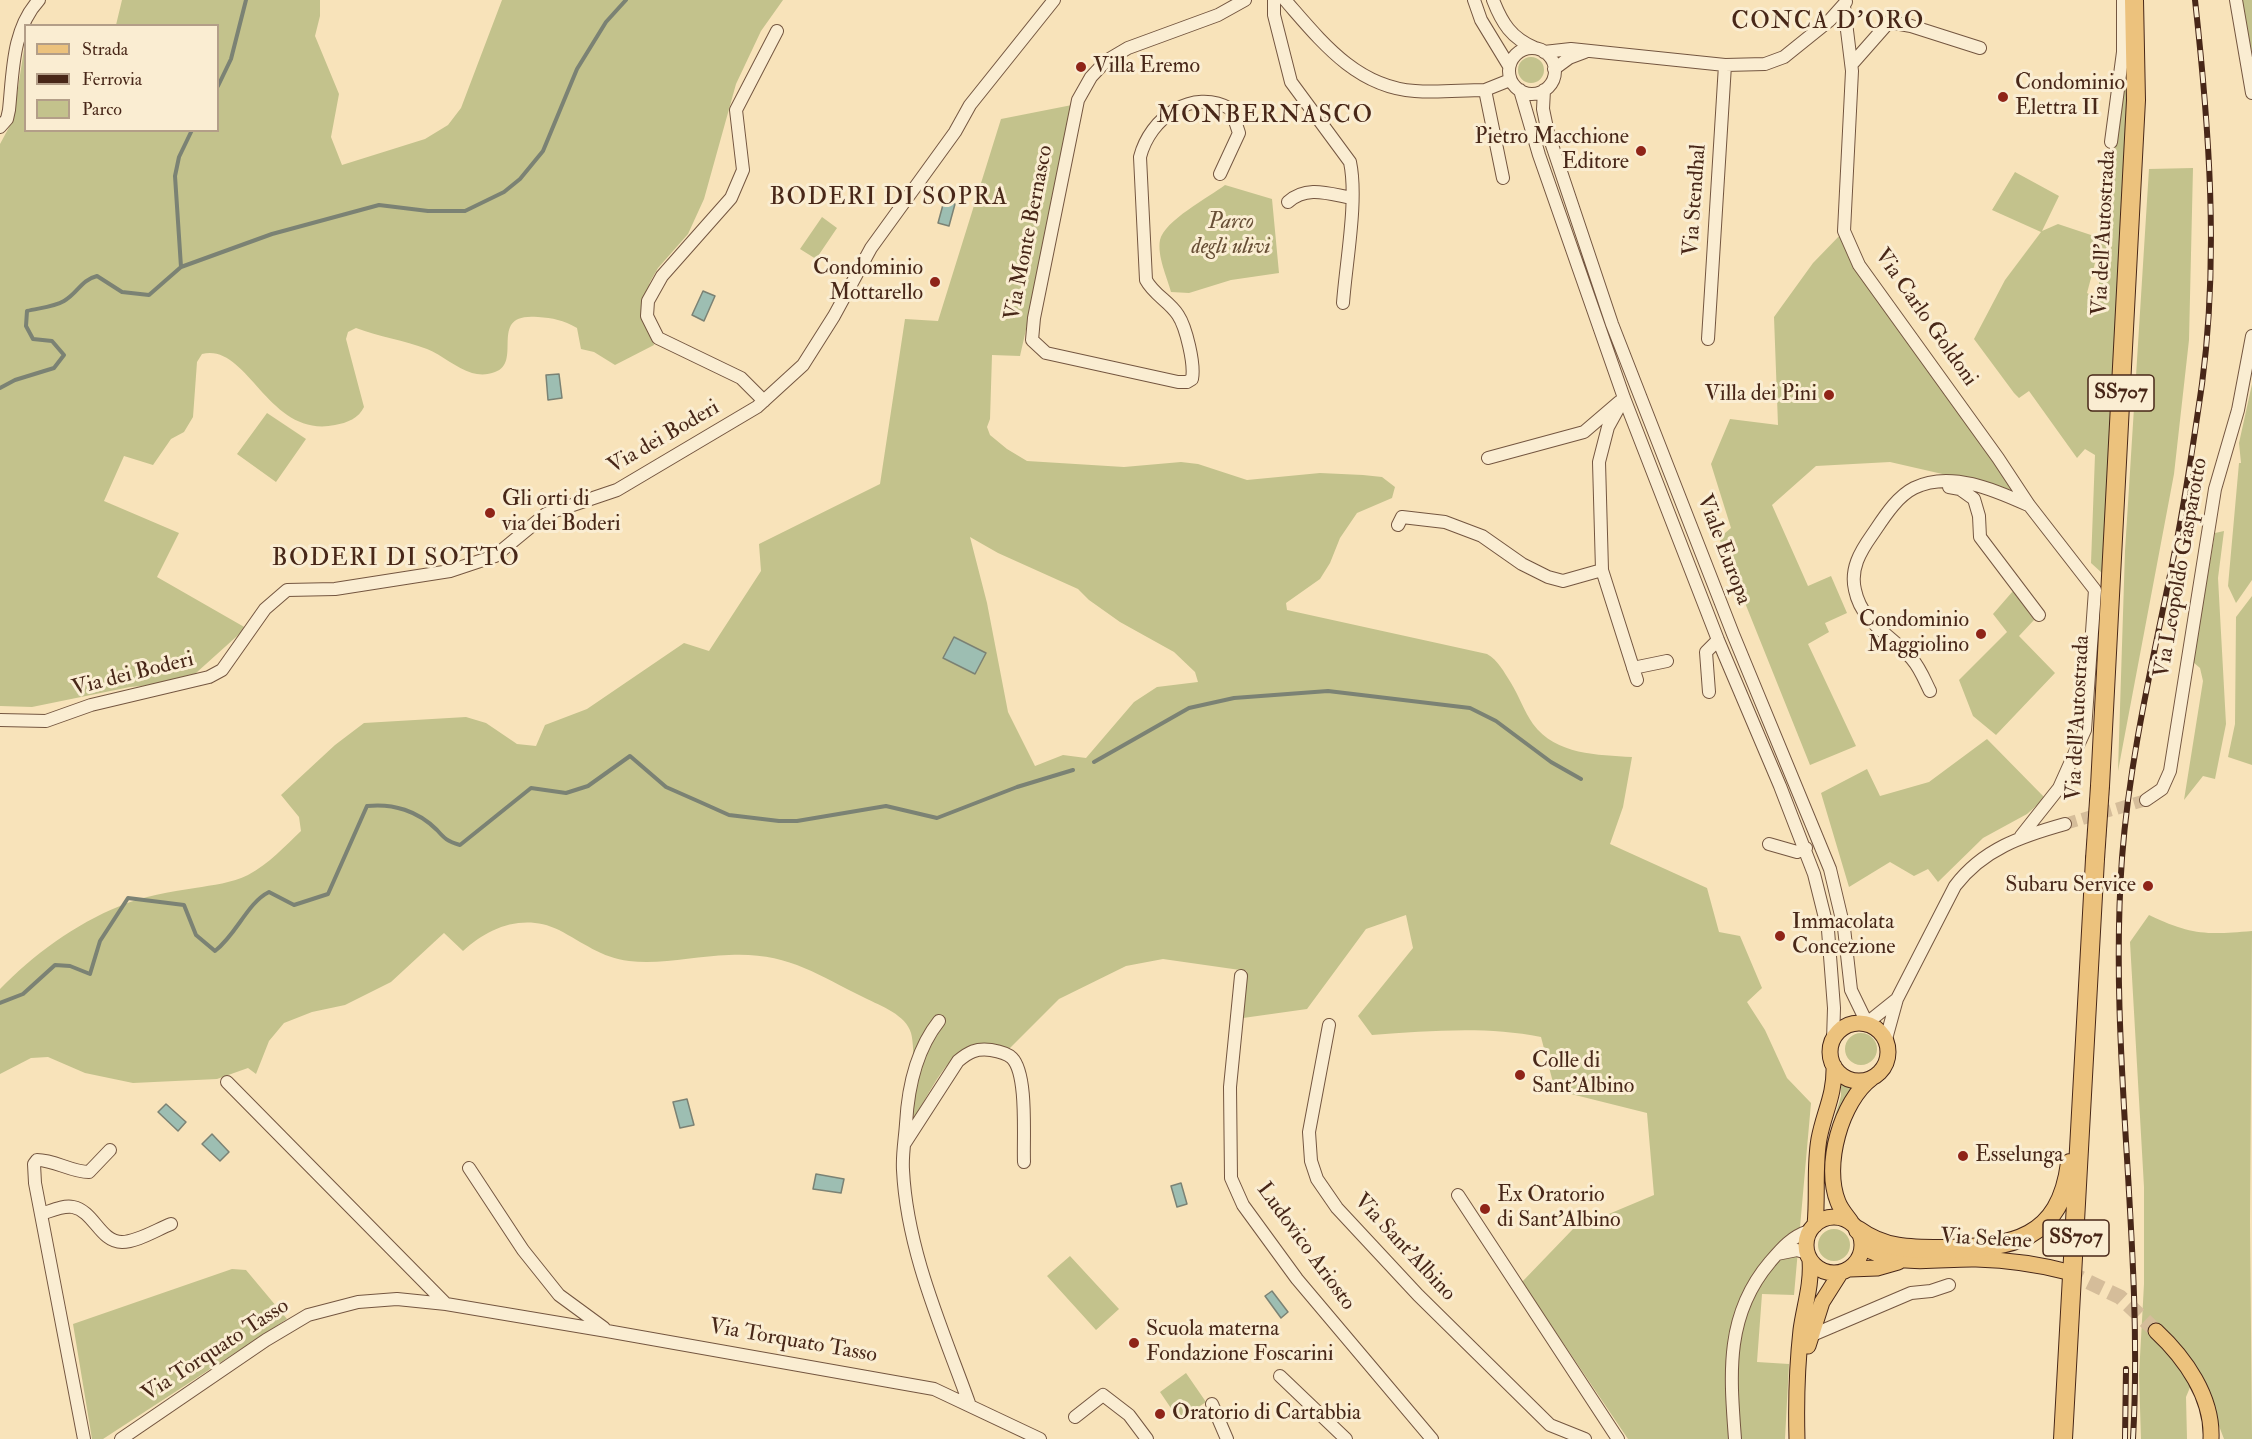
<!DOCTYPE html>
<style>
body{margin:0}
#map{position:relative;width:2252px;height:1439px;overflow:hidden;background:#f8e3ba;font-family:"IM FELL Double Pica",serif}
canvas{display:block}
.legend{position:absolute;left:24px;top:24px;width:195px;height:108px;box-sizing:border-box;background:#faedd2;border:2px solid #b39e88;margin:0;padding:8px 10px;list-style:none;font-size:18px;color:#482718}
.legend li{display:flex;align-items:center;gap:12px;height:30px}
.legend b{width:30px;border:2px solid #b39e88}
</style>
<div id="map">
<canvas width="2252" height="1439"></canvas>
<ul class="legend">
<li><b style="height:8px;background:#ecc27d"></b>Strada</li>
<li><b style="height:8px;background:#482718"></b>Ferrovia</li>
<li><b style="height:16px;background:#c3c28c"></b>Parco</li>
</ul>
</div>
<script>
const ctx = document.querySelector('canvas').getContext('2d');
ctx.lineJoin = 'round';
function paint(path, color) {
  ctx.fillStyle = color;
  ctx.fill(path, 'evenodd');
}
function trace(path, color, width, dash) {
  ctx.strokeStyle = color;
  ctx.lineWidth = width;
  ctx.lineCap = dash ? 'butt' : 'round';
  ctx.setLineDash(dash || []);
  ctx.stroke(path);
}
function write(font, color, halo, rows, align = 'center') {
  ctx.font = font + ' "IM FELL Double Pica",serif';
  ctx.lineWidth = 6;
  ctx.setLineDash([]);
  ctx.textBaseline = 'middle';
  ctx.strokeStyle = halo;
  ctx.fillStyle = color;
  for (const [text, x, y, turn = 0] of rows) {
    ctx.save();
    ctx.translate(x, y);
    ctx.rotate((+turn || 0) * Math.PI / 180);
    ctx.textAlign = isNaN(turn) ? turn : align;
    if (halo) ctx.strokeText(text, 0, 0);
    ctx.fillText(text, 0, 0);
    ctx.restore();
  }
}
const green = new Path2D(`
 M122,0H320V16L315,36L339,94L331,137L342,165L425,139L448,125L461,108L502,0H783L761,31L736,84L704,199L688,234L658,268L650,282L643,303L654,345L615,365L594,352L581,349L577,328C563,320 553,318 538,317C486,312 524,362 495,372C488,375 479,375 472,373C456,368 442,355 427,349C404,340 379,337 356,328L348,332L346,339L364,407C359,418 347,423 335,425C268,439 248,342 202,354L197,362L193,417L184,432L171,439L153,465L124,456L104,501L179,533L157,577L246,628L186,682L130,687L32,707L0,706V144L13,120L25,43L26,130H218V26L116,25Z
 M2242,0H2252V54Z
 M1518 70a13 13 0 1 1 26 0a13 13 0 1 1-26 0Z
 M2120,85L2128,87L2102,573L2091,563L2095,455L2085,449L2077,458L2029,391L2019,398L2014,393L1974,339L2005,280L2041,232L1992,210L2015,172L2059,196L2042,231L2058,224L2100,238ZM2099,248V299L2087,293Z
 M1077,104L1020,356L992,355L990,419L987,427L990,435L1007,449L1027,461L1124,467L1181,462L1198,464L1247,480L1320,473L1363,475L1382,477L1395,487L1392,498L1357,513L1340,538L1330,563L1320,579L1286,603L1287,610L1487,654C1498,660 1504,672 1511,683C1519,696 1524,711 1533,724C1556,755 1598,755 1632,757L1623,807L1610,844L1707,888L1719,932L1740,936L1762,988L1747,1002L1765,1030L1787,1078L1811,1103L1794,1295L1762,1294L1757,1362L1789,1364L1785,1439H1628L1522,1282L1573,1229L1654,1195L1647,1113L1555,1090L1541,1037C1486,1026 1428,1031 1372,1035L1358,1016L1413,948L1406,915L1366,929L1307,1009L1243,1018L1247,971L1163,959L1126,966L1059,999L1009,1049C954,1031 940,1077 915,1116L911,1115C911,1096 916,1050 911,1033C906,1015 881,1006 865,998C816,974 787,952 729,955C696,956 661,965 629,961C602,958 582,942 559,930C524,913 489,927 463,951L444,933L391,982L345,1005L312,1012L284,1023L269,1041L256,1074L248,1068L217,1079L133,1083L85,1073L48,1057L31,1058L0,1074V989C33,955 75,924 120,906C143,896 170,892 195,888C213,885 232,883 248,875C269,864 285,846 301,831L299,817L281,795L335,745L364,723L466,717L486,723L517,744L536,746L545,725L587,709L684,643L709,651L761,571L759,544L880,484L905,319L938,321L1001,119ZM970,537L998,553L1078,589L1089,600L1120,622L1174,652L1195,672L1198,682L1157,687L1134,702L1086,758L1063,755L1035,766L1008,712L987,603Z
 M2193,168L2189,340L2174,474L2118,771L2125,551L2149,169Z
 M1225,185L1272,199L1279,273L1231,280L1189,293L1171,292C1167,277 1157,256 1160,240C1164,221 1209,197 1225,185Z
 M822,217L837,228L816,259L800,249Z
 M1844,231L2021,492L1890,462L1816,466L1772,505L1808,586L1831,576L1847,613L1825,623L1829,632L1808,644L1856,746L1810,765L1719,538L1731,528L1711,464L1730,419L1778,425L1774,317L1813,263Z
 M2252,384V580L2236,603L2228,586L2239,463H2241L2239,443Z
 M267,413L306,439L276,482L237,454Z
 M2224,531L2218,578L2226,724L2215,779L2203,776L2184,800L2203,681L2200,668L2193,662L2215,533Z
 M2013,591L2034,620L2019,636L2055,673L1996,735L1973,716L1959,680L2007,632L1993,614Z
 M2252,596V765L2228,757L2235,724L2236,617Z
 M1987,739L2045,798L2027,814L1983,838L1938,882L1928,869L1914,876L1890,862L1849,887L1821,793L1867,769L1880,796L1929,782Z
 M2149,915C2191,935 2206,935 2252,931L2250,1221L2252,1439H2224L2208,1397L2191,1385L2186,1397L2187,1439H2141L2139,1375L2144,1284V1187L2130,942Z
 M1845 1049a16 16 0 1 1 32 0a16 16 0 1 1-32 0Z
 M1841,1084L1852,1088L1840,1109L1828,1184H1823L1825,1150L1841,1096Z
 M1818 1245a16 16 0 1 1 32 0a16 16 0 1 1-32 0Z
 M1070,1256L1119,1309L1096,1330L1047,1276Z
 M232,1269L246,1270L287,1319L103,1439H92L73,1324Z
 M1186,1373L1206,1402L1179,1420L1160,1392Z`);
const water = new Path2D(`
 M944,201L955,204L949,226L938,223Z
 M703,291L715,296L704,321L692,315Z
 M559,374L562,398L548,400L546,375Z
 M954,637L986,653L975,674L943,658Z
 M687,1099L694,1125L680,1128L673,1102Z
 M166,1104L186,1122L178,1131L158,1112Z
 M212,1134L229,1152L220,1161L202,1144Z
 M816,1174L844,1179L841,1193L813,1189Z
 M1181,1183L1187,1204L1177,1207L1171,1186Z
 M1272,1291L1288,1312L1281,1318L1265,1296Z`);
const stream = new Path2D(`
 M218,86L231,59L246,0
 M181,267L175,176L179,157L192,130
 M0,388L15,380L54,368L64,355L52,341L33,339L26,326L27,311C39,308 54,307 64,301C78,293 81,280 97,276L122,292L149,295L181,267L272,234L379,205L428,211H465L504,192L520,179L543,151L577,69L606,22L626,0
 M1094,762L1189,708L1234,698L1328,691L1470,708L1496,721L1551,762L1581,779
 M0,1003L23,994L55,965L70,966L90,974L100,941L128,898L184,905L196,935L215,951C237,934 247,903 269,892L294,905L328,894L367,806C393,803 418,811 437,830C445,839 447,841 460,845L531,788L566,793L588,786L630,756L666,787L700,802L729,815L779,821H797L886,806L937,818L1017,787L1073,770`);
const minorTunnel = new Path2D(`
 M2065,824L2146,800`);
const majorTunnel = new Path2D(`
 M2068,1272L2120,1297L2156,1331`);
const minor = new Path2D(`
 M1274,0V15L1291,82L1350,162C1358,200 1346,262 1343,303
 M1285,0C1321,41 1356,87 1415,91C1438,93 1462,90 1485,90
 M1474,0L1481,20L1509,66
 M1493,0C1502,23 1511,38 1535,48
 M2236,0L2252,93
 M1844,6L1852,71L1844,231L1859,265L1998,458L2029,505L2095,590L2085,730L2059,788L2021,836
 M1509 71a23 23 0 1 1 46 0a23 23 0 1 1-46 0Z
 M1544,52L1571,49L1725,65L1765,64L1784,57L1830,20L1846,2
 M1852,64L1889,22L1911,26L1980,48
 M1554,69L1569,58L1585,52
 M1520,90L1539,155L1624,398L1718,640L1780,786L1814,874L1828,930L1834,1008L1833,1040
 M1544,90L1543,109L1548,133L1612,324L1733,634L1830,869L1844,928L1851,990L1867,1023L1897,999
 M0,127L7,119L9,110C13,72 12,29 39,0
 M2111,142L2123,52V0
 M1220,174L1239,133L1231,109C1192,87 1150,118 1140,157L1146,280C1154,295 1169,301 1178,315C1186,327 1195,364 1192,379L1187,382H1178L1046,353L1032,340L1034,318L1078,100L1091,77L1106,61L1128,48L1218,15L1245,0
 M1503,178L1485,90L1510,80
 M1288,202C1307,185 1329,194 1352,198
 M1708,339L1725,65
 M1624,398L1608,427L1599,462L1602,570L1637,680
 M764,401L741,378L658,338L647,316L648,301L662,276L731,198L743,170L736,110L777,31
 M1488,458L1584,432L1619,402
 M1949,487L1960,489L1974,499L1979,516L1980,537L2039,615
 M1398,525L1402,517L1445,522L1482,536L1522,564L1548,577L1563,581L1602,570
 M1633,668L1667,661
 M1930,691C1925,681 1920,668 1912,659C1892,635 1862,624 1855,590C1850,569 1860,552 1872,535C1883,519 1896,497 1914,488C1950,470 1995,490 2028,505
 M1709,692L1706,652L1718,640
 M0,720L46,721L91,705L209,677L222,670L265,609L287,590L335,589L450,571L495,556L546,514L617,490L757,407L803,365L834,316L871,248L955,132L970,105L1054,0
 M2146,800L2162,789L2170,771L2215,489L2238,410L2252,336
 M1769,844L1797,852L1806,848
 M1241,976L1230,1087L1231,1178L1243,1205L1297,1279L1432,1439
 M939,1021C916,1050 908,1087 906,1124C905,1139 902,1155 903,1170C907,1251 942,1328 969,1403
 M1329,1025L1309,1132L1311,1161L1317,1179L1337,1208L1418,1295L1550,1425L1585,1439
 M1886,1039L1897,999L1955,886C1983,849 2022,836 2065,824
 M227,1082L446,1304
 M905,1143L958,1061C969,1052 976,1048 991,1050C997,1051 1007,1053 1012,1058C1028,1074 1023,1138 1024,1162
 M469,1168L523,1250L559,1295L604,1328
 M1458,1195L1618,1439
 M41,1214C51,1211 63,1205 73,1207C94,1211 100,1242 122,1242C137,1242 156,1230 171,1224
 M1777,1254L1797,1250L1807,1253
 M1810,1336L1911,1293L1931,1291L1949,1285
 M1280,1376L1346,1439
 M1212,1404L1227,1439
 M1075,1417L1103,1395L1129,1415L1147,1439
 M84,1439L35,1183L34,1164L37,1160C55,1160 71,1172 89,1172L110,1150
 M121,1439L266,1340L308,1315L358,1302L397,1299L446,1304L607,1331L934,1389L1040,1439
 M1735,1439C1730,1373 1725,1315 1770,1262C1782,1248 1791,1237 1809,1231`);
const major = new Path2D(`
 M1830 1052a29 29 0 1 1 58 0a29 29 0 1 1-58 0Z
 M1806 1245a28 28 0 1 1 56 0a28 28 0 1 1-56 0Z
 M1851,1222C1847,1216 1841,1210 1838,1202C1823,1166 1841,1101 1872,1078
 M1815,1225C1818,1196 1814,1168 1819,1139C1824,1112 1835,1095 1834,1066
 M1862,1246C1896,1269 1938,1258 1976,1259C2008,1260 2038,1264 2068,1272
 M1850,1269L1877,1268L1898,1262
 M2156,1331C2185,1358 2213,1397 2211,1439
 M1808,1346L1822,1302L1841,1272
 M1797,1439C1796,1403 1797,1366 1801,1330C1804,1307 1812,1285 1810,1260`);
const highway = new Path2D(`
 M2100,786L2136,100L2134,0
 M1858,1230C1885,1250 1913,1249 1946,1249C2013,1247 2060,1240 2070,1163
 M2063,1439L2095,859`);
const rail = new Path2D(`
 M2125,1439L2126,1369
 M2133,1439C2144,1245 2108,1051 2122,858C2130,753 2155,652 2175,550C2186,495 2194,439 2202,384C2219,257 2209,127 2195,0`);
const highwayBridge = new Path2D(`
 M2095,859L2100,786`);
const markers = [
 [1081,67,6,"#8f2418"],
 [2003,97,6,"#8f2418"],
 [1641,151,6,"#8f2418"],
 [935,282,6,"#8f2418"],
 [1829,395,6,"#8f2418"],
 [490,513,6,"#8f2418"],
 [1981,634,6,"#8f2418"],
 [2148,886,6,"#8f2418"],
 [1780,936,6,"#8f2418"],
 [1520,1075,6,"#8f2418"],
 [1963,1156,6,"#8f2418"],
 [1485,1209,6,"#8f2418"],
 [1134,1343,6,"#8f2418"],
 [1160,1414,6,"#8f2418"]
];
const shields = [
 [2121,393,66],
 [2076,1238,66]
];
const shieldNames = [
 ["SS707",2121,393],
 ["SS707",2076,1238]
];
const poiNames = [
 ["Villa Eremo",1093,67],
 ["Condominio",2015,84],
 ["Elettra II",2015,109],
 ["Pietro Macchione",1629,138,"right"],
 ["Editore",1629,163,"right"],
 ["Condominio",923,269,"right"],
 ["Mottarello",923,294,"right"],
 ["Villa dei Pini",1817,395,"right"],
 ["Gli orti di",502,500],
 ["via dei Boderi",502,525],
 ["Condominio",1969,621,"right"],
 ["Maggiolino",1969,646,"right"],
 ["Subaru Service",2136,886,"right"],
 ["Immacolata",1792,923],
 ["Concezione",1792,948],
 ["Colle di",1532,1062],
 ["Sant'Albino",1532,1087],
 ["Esselunga",1975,1156],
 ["Ex Oratorio",1497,1196],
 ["di Sant'Albino",1497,1221],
 ["Scuola materna",1146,1330],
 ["Fondazione Foscarini",1146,1355],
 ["Oratorio di Cartabbia",1172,1414]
];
const streetNames = [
 ["Via Stendhal",1696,200,-86],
 ["Via Monte Bernasco",1030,233,-79],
 ["Via dell'Autostrada",2105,233,-87],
 ["Via Carlo Goldoni",1925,318,55],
 ["Via dei Boderi",664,438,-30],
 ["Viale Europa",1723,550,69],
 ["Via Leopoldo Gasparotto",2182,568,-80],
 ["Via dei Boderi",133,675,-14],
 ["Via dell'Autostrada",2079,718,-87],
 ["Via Selene",1986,1240,3],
 ["Ludovico Ariosto",1305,1247,54],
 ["Via Sant'Albino",1404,1248,47],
 ["Via Torquato Tasso",793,1342,10],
 ["Via Torquato Tasso",216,1351,-33]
];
const parkNames = [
 ["Parco",1231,223],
 ["degli ulivi",1231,248]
];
const neighbourhoodNames = [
 ["CONCA D'ORO",1828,23],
 ["MONBERNASCO",1265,117],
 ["BODERI DI SOPRA",889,199],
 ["BODERI DI SOTTO",396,560]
];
paint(green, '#c3c28c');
paint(water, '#9dbeb2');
trace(water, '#7b8274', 1.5);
trace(stream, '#7b8274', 4);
trace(minorTunnel, '#d5bd9a', 12, [12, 6]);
trace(majorTunnel, '#d5bd9a', 15, [15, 8]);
trace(minor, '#745640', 14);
trace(major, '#482718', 17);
trace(highway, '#482718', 20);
trace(minor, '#faedd2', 12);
trace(major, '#ecc27d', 15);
trace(highway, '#ecc27d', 18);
trace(rail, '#482718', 6);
trace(rail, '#faedd2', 4, [11]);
trace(highwayBridge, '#482718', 20, []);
trace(highwayBridge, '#ecc27d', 18);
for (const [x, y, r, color] of markers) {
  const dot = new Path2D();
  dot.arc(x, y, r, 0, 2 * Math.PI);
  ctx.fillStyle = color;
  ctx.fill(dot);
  trace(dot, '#faedd2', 2);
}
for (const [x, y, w] of shields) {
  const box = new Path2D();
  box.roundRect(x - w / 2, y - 18, w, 36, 4.5);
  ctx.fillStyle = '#faedd2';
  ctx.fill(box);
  trace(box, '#482718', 1.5);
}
write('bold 21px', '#482718', null, shieldNames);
write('22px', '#482718', '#faedd2', poiNames, 'left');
write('22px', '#482718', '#faedd2', streetNames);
write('italic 22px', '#674e35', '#faedd2', parkNames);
ctx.letterSpacing = '1.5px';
write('24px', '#482718', '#faedd2', neighbourhoodNames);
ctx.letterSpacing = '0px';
</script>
